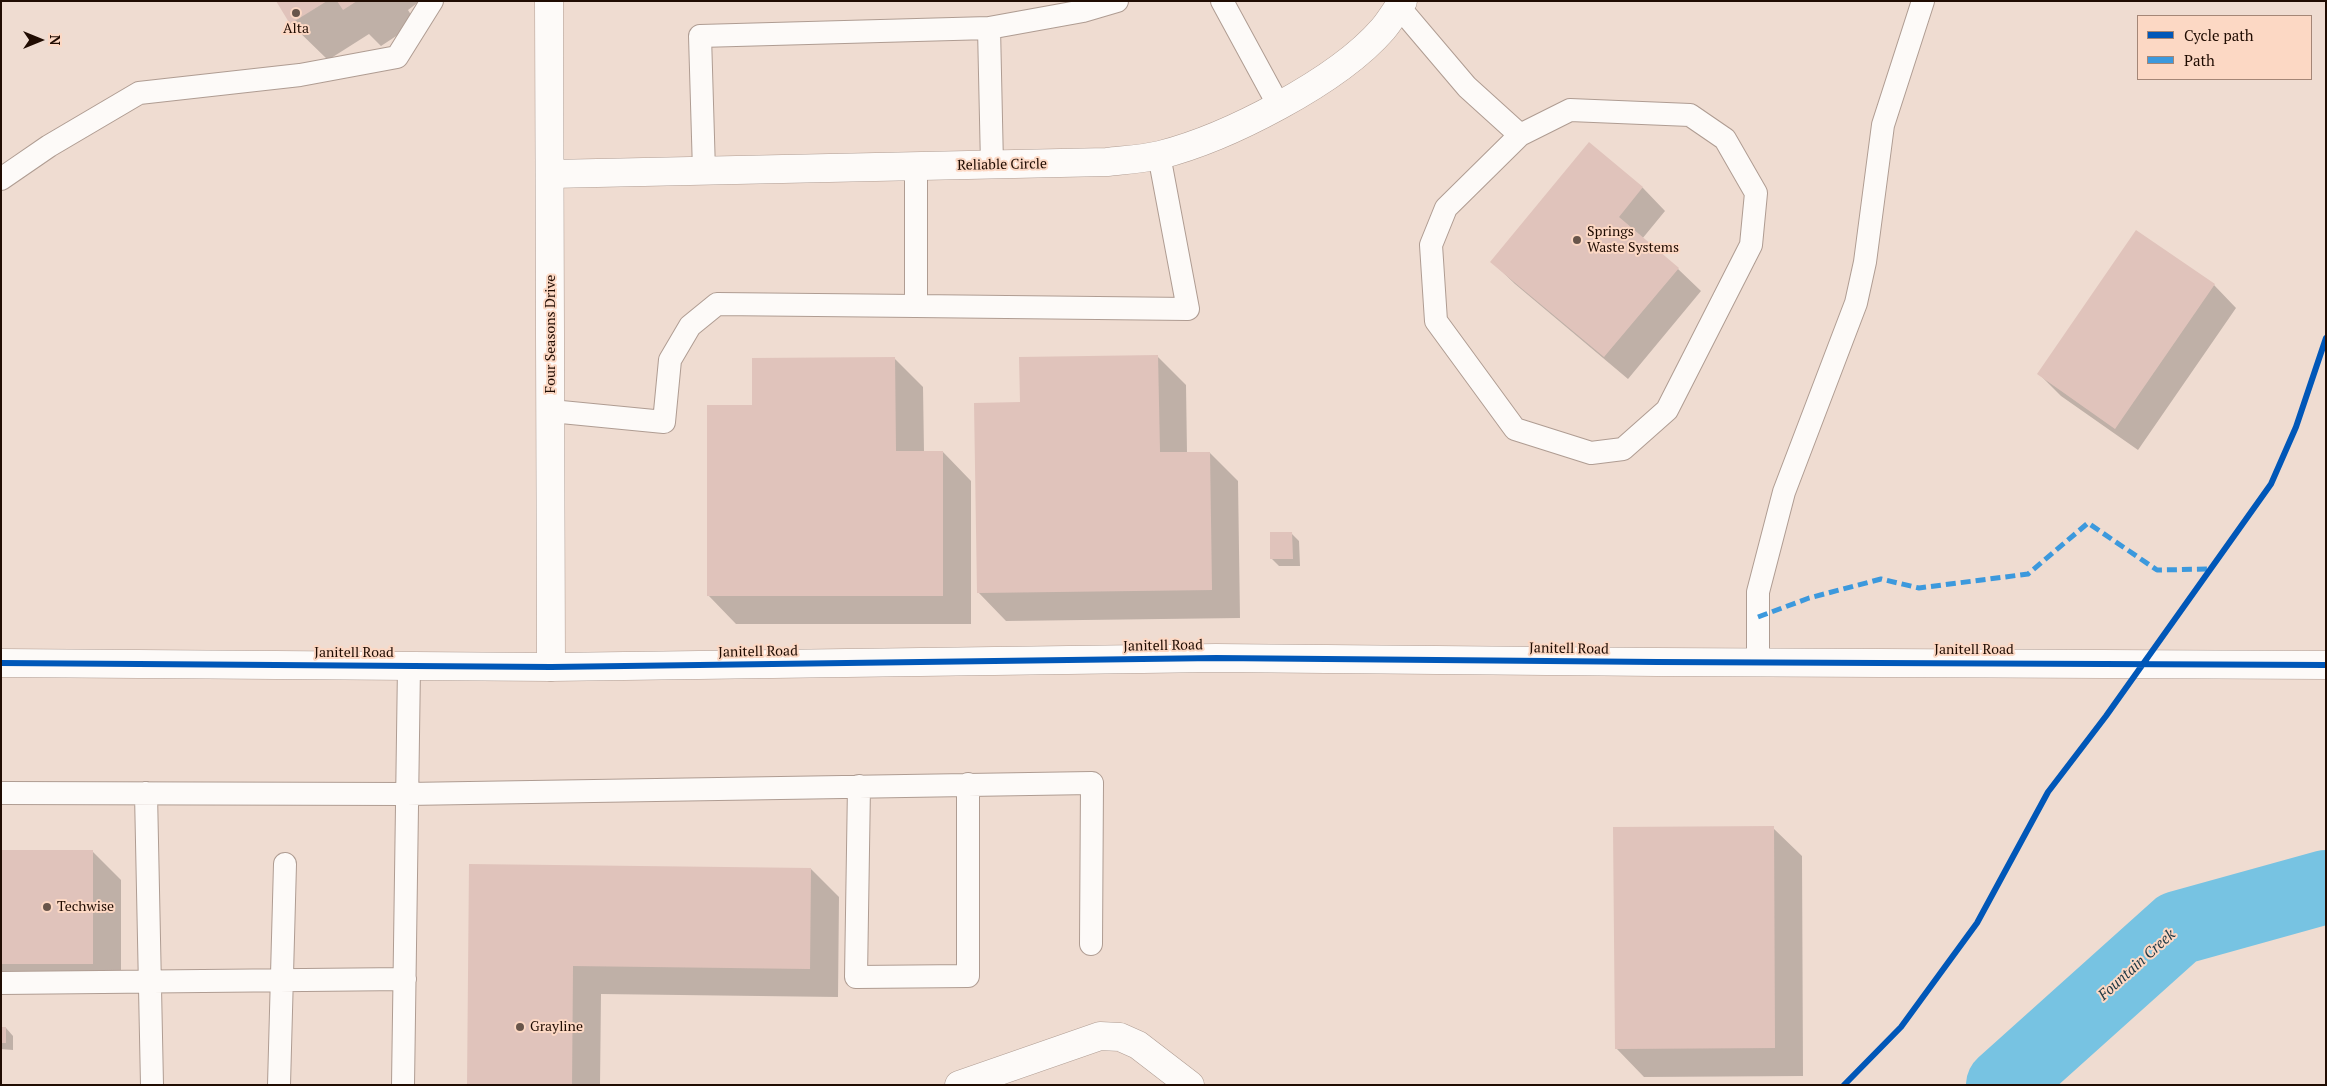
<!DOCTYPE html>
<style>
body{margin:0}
#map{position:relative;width:2327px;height:1086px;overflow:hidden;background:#efdcd1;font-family:"PT Serif",serif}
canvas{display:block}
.frame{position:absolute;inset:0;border:2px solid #200c02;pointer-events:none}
.legend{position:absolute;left:2137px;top:15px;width:175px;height:65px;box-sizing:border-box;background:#fcd8c4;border:1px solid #a48676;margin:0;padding:6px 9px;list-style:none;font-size:15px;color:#200c02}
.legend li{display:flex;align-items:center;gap:10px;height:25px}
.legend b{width:25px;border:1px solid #a48676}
.north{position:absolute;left:15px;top:15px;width:50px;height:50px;-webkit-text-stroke:4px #fcd8c4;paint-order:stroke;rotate:90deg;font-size:14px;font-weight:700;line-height:20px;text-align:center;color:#200c02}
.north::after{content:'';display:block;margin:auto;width:18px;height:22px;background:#200c02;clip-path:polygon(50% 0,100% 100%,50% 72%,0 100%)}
</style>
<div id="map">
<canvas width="2327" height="1086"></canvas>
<div class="frame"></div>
<ul class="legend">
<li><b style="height:6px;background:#0057b8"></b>Cycle path</li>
<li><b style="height:6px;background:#3c99dd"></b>Path</li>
</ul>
<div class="north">N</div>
</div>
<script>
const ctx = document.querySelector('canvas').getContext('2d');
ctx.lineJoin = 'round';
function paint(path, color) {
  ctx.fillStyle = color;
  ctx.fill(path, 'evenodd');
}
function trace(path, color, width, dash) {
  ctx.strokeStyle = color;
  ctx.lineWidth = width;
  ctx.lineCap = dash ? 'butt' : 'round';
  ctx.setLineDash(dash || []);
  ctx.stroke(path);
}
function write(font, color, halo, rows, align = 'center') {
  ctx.font = font + ' "PT Serif",serif';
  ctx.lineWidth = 4;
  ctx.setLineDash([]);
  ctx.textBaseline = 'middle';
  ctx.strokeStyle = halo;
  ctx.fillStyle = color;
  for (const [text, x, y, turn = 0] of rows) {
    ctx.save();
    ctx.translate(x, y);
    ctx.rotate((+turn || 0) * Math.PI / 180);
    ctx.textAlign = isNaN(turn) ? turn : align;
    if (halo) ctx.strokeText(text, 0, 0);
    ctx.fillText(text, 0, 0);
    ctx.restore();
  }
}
const shadow = new Path2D(`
 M277,1H420L408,10L416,23L381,46L369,34L328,60L291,24Z
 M1590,144L1643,188L1665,211L1642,239L1678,269L1701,291L1628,379L1515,284L1492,262Z
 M2214,285L2236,308L2138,450L2061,396L2039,374Z
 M1158,357L1186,385L1187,453H1210L1238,481L1240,618L1006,621L978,592L1021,404Z
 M895,359L923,387L924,452H943L971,481V624H736L708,595Z
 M1292,534L1299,541L1300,566H1279L1271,558Z
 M1773,828L1802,856L1803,1076L1644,1077L1616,1048Z
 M1,851H92L121,880V992H1Z
 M471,865L811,869L839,897L838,997L601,994L600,1085H468Z
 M1,1028H6L13,1036V1050L1,1049Z`);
const river = new Path2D(`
 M2003,1085L2178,928L2326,887`);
const building = new Path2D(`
 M276,1H327L290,24Z
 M337,1H357L343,10Z
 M1589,142L1643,187L1619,217L1679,268L1604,357L1490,262Z
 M2136,230L2215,284L2115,429L2037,374Z
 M1158,355L1160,452H1210L1212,590L977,593L974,403L1020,402L1019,357Z
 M895,357L896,451H943V596H707V405H752V358Z
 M1270,532H1292L1293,559H1270Z
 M1774,826L1775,1048L1615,1049L1613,827Z
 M1,850H93V964H1Z
 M469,864L811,868L810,969L573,966L572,1085H467Z
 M1,1027H6V1043H1Z`);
const service = new Path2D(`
 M1222,1L1279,106
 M1399,7L1467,87L1520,135L1446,208L1431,245L1436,321L1515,429L1591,453L1623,449L1667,410L1751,245L1756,193L1725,139L1690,115L1570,110L1520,135
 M989,28L1083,11L1117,1
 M704,171L700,36L989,28L992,165
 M1,179L49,146L139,93L300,75L397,57L432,1
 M916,306L1188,309L1159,155
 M551,411L664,422L670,360L690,326L717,304L916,306V167
 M1758,662V592L1784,492L1856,303L1865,262L1883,125L1923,1
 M859,786L856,977L968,976V784
 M1,793L407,794L1092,783L1091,944
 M146,793L152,1085
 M1,983L405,979
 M279,1085L285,864
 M403,1085L409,666`);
const minor = new Path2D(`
 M549,1L551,667
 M551,174L1107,162C1124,160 1143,159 1160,155C1227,138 1337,82 1383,29C1390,21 1396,10 1403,1
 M959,1085L1100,1036L1120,1037L1138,1045L1190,1085`);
const tertiary = new Path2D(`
 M1,663L551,667L1216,658L1657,662L2326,665`);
const quiet = new Path2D(`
 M1758,617L1809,598L1881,579L1919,588L2028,574L2088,523L2157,570L2211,569`);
const cycleway = new Path2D(`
 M1,663L551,667L1216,658L1657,662L2326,665
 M1844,1085L1901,1027L1977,923L2048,792L2106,716L2271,484L2296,427L2326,338`);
const markers = [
 [296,13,5,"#68554a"],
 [1577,240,5,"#68554a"],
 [47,907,5,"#68554a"],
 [520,1027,5,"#68554a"]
];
const poiNames = [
 ["Alta",296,29,"center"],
 ["Springs",1587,232],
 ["Waste Systems",1587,248],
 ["Techwise",57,907],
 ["Grayline",530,1027]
];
const streetNames = [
 ["Reliable Circle",1002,165,-1],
 ["Four Seasons Drive",551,334,-90],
 ["Janitell Road",1163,646,-1],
 ["Janitell Road",1569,649,1],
 ["Janitell Road",1974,650],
 ["Janitell Road",758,652,-1],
 ["Janitell Road",354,653]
];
const waterNames = [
 ["Fountain Creek",2137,965,-42]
];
paint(shadow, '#0003');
trace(river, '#77c3e2', 74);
paint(building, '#e0c3bb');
trace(service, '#af9c92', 24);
trace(minor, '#af9c92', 29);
trace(tertiary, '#af9c92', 29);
trace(service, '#fdfaf8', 22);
trace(minor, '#fdfaf8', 28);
trace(tertiary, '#fdfaf8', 28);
trace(quiet, '#3c99dd', 5, [10, 5]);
trace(cycleway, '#0057b8', 6);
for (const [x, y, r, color] of markers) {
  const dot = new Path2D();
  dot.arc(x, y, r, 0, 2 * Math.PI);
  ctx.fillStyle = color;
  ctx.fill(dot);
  trace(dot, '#fcd8c4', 2);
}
write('14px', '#200c02', '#fcd8c4', poiNames, 'left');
write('14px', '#200c02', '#fcd8c4', streetNames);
write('italic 15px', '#213a46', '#fcd8c4', waterNames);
</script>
